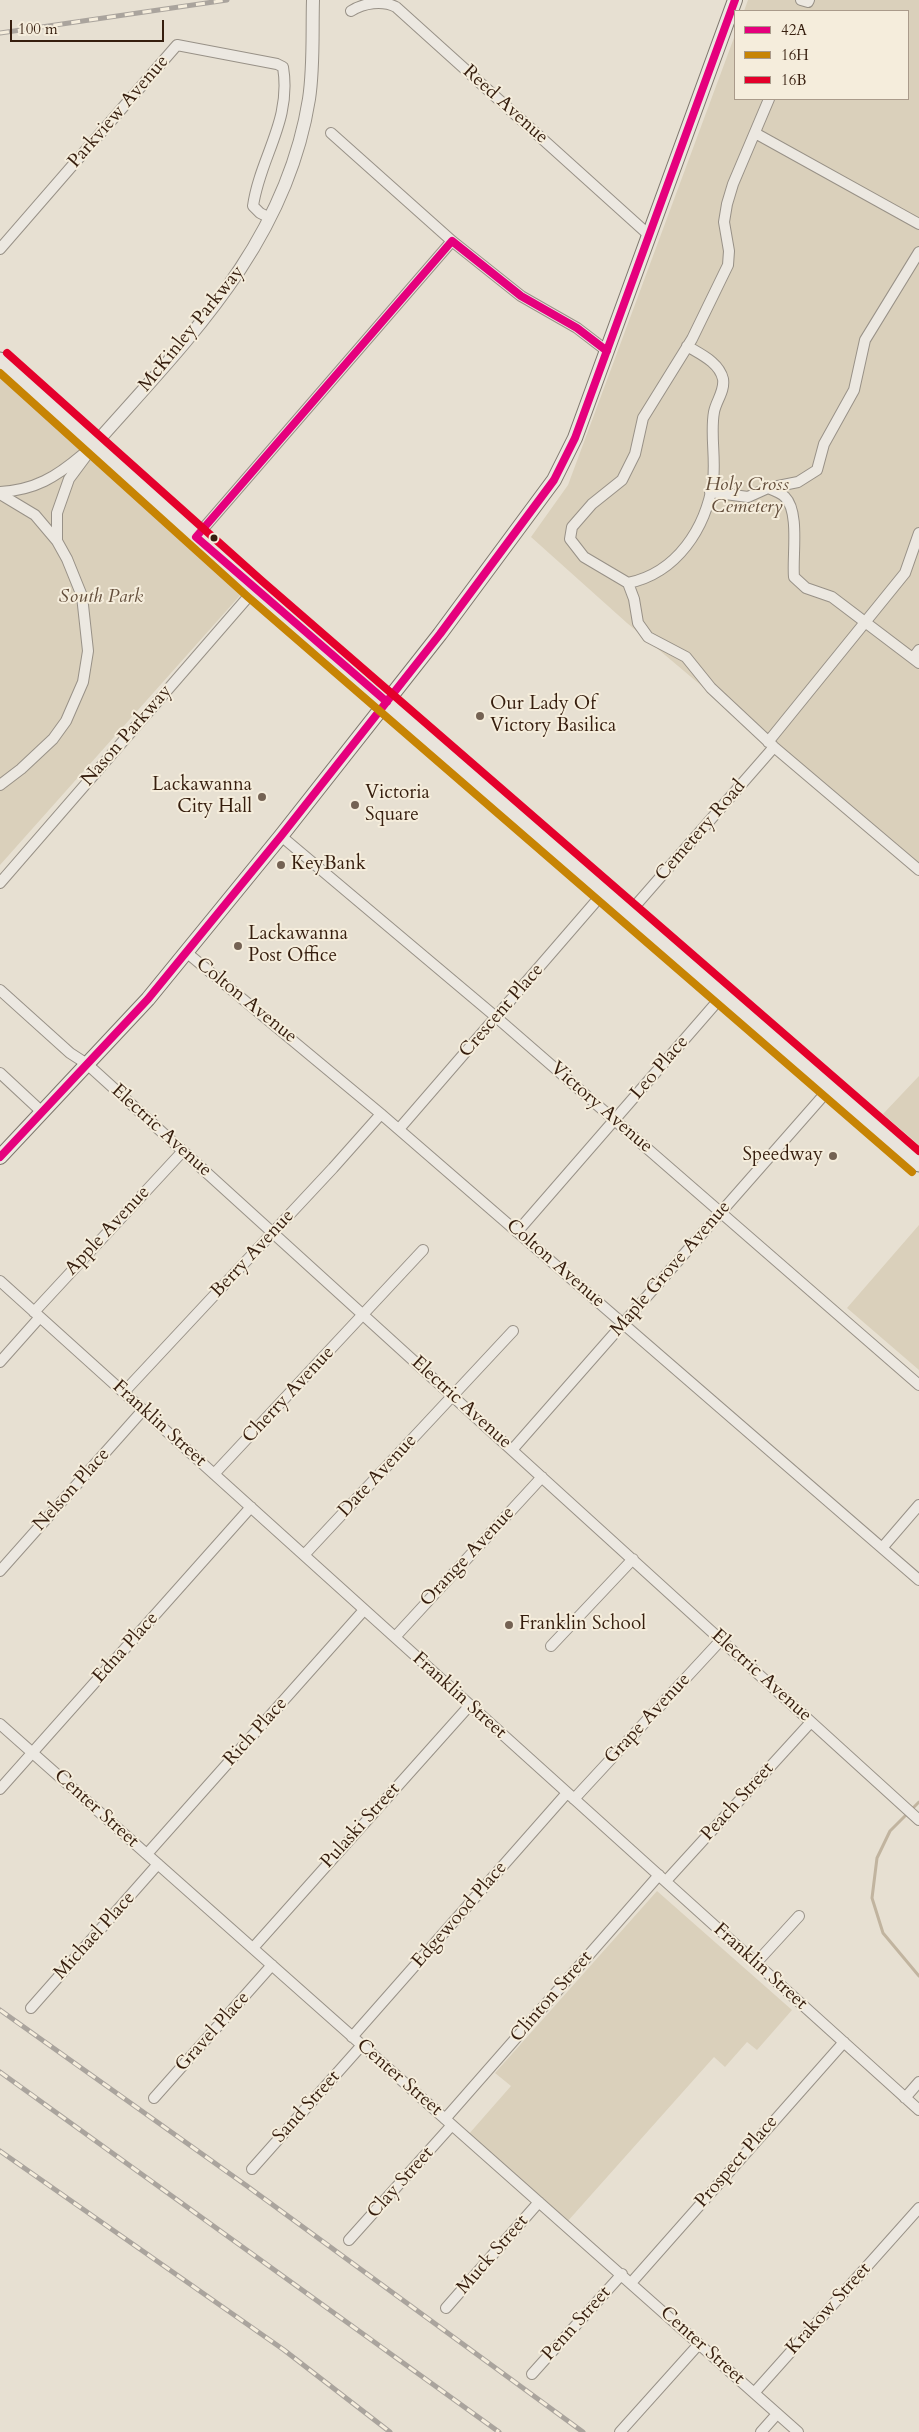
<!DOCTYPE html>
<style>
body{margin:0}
#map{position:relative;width:919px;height:2432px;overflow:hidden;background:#e7e0d2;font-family:Cardo,serif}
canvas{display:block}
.legend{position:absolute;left:734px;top:10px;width:175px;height:90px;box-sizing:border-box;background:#f5eddc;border:1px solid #a99a8a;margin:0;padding:6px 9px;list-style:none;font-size:15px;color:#361e0e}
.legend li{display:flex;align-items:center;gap:10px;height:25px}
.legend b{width:25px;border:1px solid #a99a8a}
.scale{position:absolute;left:10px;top:20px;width:154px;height:22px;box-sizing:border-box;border:2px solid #361e0e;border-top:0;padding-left:6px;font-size:15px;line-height:18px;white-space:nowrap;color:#361e0e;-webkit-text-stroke:4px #f5eddc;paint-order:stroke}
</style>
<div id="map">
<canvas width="919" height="2432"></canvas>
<ul class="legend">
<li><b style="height:6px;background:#e5007d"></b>42A</li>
<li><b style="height:6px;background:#c78404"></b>16H</li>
<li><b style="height:6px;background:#e4002b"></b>16B</li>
</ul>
<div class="scale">100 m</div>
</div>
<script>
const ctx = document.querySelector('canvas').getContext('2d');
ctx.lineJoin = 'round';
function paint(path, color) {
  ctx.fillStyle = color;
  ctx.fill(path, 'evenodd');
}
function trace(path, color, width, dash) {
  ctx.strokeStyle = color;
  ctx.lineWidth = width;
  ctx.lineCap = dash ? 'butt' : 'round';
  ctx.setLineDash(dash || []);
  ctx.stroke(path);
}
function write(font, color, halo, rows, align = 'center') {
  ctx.font = font + ' Cardo,serif';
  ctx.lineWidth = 4;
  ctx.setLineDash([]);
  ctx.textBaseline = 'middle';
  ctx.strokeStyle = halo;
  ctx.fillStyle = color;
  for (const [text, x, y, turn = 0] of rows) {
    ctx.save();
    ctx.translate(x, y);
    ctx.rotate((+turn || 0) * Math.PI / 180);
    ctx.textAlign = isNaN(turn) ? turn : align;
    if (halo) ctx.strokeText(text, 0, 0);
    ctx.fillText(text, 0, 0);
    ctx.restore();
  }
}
const green = new Path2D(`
 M748,0H919V869L627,623L531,537L568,485L735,35V99H908V11H744Z
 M0,374L244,591L0,865Z
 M919,1076V1145L883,1114Z
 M919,1225V1370L847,1308Z
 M657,1891L792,2010L757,2050L747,2042L725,2067L714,2057L567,2222L468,2135L511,2086L495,2073Z`);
const stream = new Path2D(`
 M919,1802L890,1831L877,1858L872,1898L883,1933L919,1976`);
const minor = new Path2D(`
 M801,0L808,2L809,0
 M351,11C364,3 382,0 396,7L650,236
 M331,133L452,241L521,296L577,328L607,351
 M755,133L919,224
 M0,249L177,45L277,64L283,67C292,121 260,157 253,206L260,213L270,218
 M687,346C700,354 719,362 723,379C725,391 716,401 714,412C710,434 716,458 713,481C706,528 677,573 628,583L584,557L570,539L572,527L592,504L622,480L635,454L643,418L692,339L728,265L729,251L724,222L727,204L733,184L769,99
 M768,488C773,490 781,493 785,497C800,512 792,557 794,577L806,588L832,597L919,663
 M0,492C35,490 56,477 82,455
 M710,492L748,497L768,488L798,482L817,470L824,444L854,390L865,340L919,252
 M0,494L35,515L57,541
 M196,537L452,241
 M628,583L634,599L638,623L648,637L686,657L711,688L773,746
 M913,658L919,650
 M768,742L905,573L919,533
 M0,785L21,769L53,739L66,721L83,682L88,651L82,596L67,559L57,541V513L69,479L95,444
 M281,836L496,1017L919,1385
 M0,883L255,589
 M629,913L774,747L919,870
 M186,952L381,1114L919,1580
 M0,990L70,1053L87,1064L919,1820
 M0,1073L42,1112
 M399,1129L604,892
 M517,1232L723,995
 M0,1281L919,2110
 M34,1312L183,1151
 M0,1362L40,1317
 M124,1392L333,1168L381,1114
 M512,1450L830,1088
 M214,1474L423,1250
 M882,1548L919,1505
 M304,1555L513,1331
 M0,1571L143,1410
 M395,1637L542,1477
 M551,1646L633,1559
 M0,1724L798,2432
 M0,1789L251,1507
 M574,1799L721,1640
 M147,1854L364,1610
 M666,1881L811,1722
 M253,1948L470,1705
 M756,1963L799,1916
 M31,2008L158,1864
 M352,2037L567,1793
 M154,2098L272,1965
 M905,2098L919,2082
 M445,2119L659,1875
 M252,2169L362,2045
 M349,2240L452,2125
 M631,2283L844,2042
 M446,2308L539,2202
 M532,2374L622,2274
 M754,2393L919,2208
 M620,2432L699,2344
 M761,2432L777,2414`);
const tertiary = new Path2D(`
 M95,444C187,340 286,244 309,99C314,66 312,33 313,0`);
const secondary = new Path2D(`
 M0,1157L148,999L281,836L440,634L554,480L575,438L735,0`);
const primary = new Path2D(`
 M0,360L255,589L919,1164`);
const rail = new Path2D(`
 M0,33L227,0
 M0,2010L247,2186L583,2432
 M0,2072L499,2432
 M0,2151L284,2350L390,2432`);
const bus1 = new Path2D(`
 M387,702L196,537L452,241L521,296L577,328L607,351
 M0,1157L148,999L281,836L440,634L554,480L575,438L735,0`);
const bus2 = new Path2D(`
 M0,373L248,597L912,1172`);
const bus3 = new Path2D(`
 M7,353L262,581L919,1151`);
const markers = [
 [214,538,4.5,"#361e0e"],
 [480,716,5,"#746253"],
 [262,797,5,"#746253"],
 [355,805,5,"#746253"],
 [281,865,5,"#746253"],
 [238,946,5,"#746253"],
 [833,1156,5,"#746253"],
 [509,1625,5,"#746253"]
];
const streetNames = [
 ["Reed Avenue",505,105,42],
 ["Parkview Avenue",119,112,-49],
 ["McKinley Parkway",192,329,-51],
 ["Nason Parkway",127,736,-49],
 ["Cemetery Road",701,831,-49],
 ["Colton Avenue",246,1001,39],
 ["Crescent Place",502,1011,-49],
 ["Leo Place",660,1068,-49],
 ["Victory Avenue",601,1108,41],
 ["Electric Avenue",161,1131,42],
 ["Apple Avenue",108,1231,-47],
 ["Berry Avenue",253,1254,-47],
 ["Colton Avenue",555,1264,41],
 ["Maple Grove Avenue",671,1269,-49],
 ["Cherry Avenue",289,1395,-47],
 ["Electric Avenue",461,1403,42],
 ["Franklin Street",159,1424,42],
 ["Date Avenue",378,1476,-47],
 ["Nelson Place",72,1490,-48],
 ["Orange Avenue",468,1557,-47],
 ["Edna Place",126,1648,-48],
 ["Electric Avenue",761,1676,42],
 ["Franklin Street",459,1696,42],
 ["Grape Avenue",648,1719,-47],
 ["Rich Place",256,1732,-48],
 ["Peach Street",738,1802,-48],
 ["Center Street",96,1809,42],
 ["Pulaski Street",361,1826,-48],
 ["Edgewood Place",460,1915,-49],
 ["Michael Place",95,1936,-48],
 ["Franklin Street",760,1967,42],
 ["Clinton Street",552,1997,-49],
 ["Gravel Place",213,2032,-48],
 ["Center Street",399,2078,41],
 ["Sand Street",307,2107,-48],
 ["Prospect Place",737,2162,-49],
 ["Clay Street",401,2183,-48],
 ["Muck Street",493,2255,-49],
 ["Krakow Street",829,2309,-48],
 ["Penn Street",577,2324,-48],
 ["Center Street",702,2346,42]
];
const parkNames = [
 ["Holy Cross",747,486],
 ["Cemetery",747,508],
 ["South Park",101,598]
];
const poiNames = [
 ["Our Lady Of",490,705],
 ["Victory Basilica",490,727],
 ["Lackawanna",252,786,"right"],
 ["City Hall",252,808,"right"],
 ["Victoria",365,794],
 ["Square",365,816],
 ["KeyBank",291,865],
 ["Lackawanna",248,935],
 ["Post Office",248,957],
 ["Speedway",823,1156,"right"],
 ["Franklin School",519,1625]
];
paint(green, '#dad0bb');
trace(stream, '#c1b49f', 3);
trace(minor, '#989187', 12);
trace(tertiary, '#989187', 14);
trace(secondary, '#7e776d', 16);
trace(primary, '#7e776d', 17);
trace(minor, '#ece8e1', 10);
trace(tertiary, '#ece8e1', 12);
trace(secondary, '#ece8e1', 14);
trace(primary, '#e9e4dc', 15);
trace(rail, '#aaa49d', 5);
trace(rail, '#f5eddc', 3, [9]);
trace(bus1, '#e5007d', 8);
trace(bus2, '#c78404', 8);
trace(bus3, '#e4002b', 8);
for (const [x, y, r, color] of markers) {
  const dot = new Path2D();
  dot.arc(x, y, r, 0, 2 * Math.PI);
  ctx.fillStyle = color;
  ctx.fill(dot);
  trace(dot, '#f5eddc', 2);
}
write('19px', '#361e0e', '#f5eddc', streetNames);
write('italic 19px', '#644f3c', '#f5eddc', parkNames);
write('19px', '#361e0e', '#f5eddc', poiNames, 'left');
</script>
